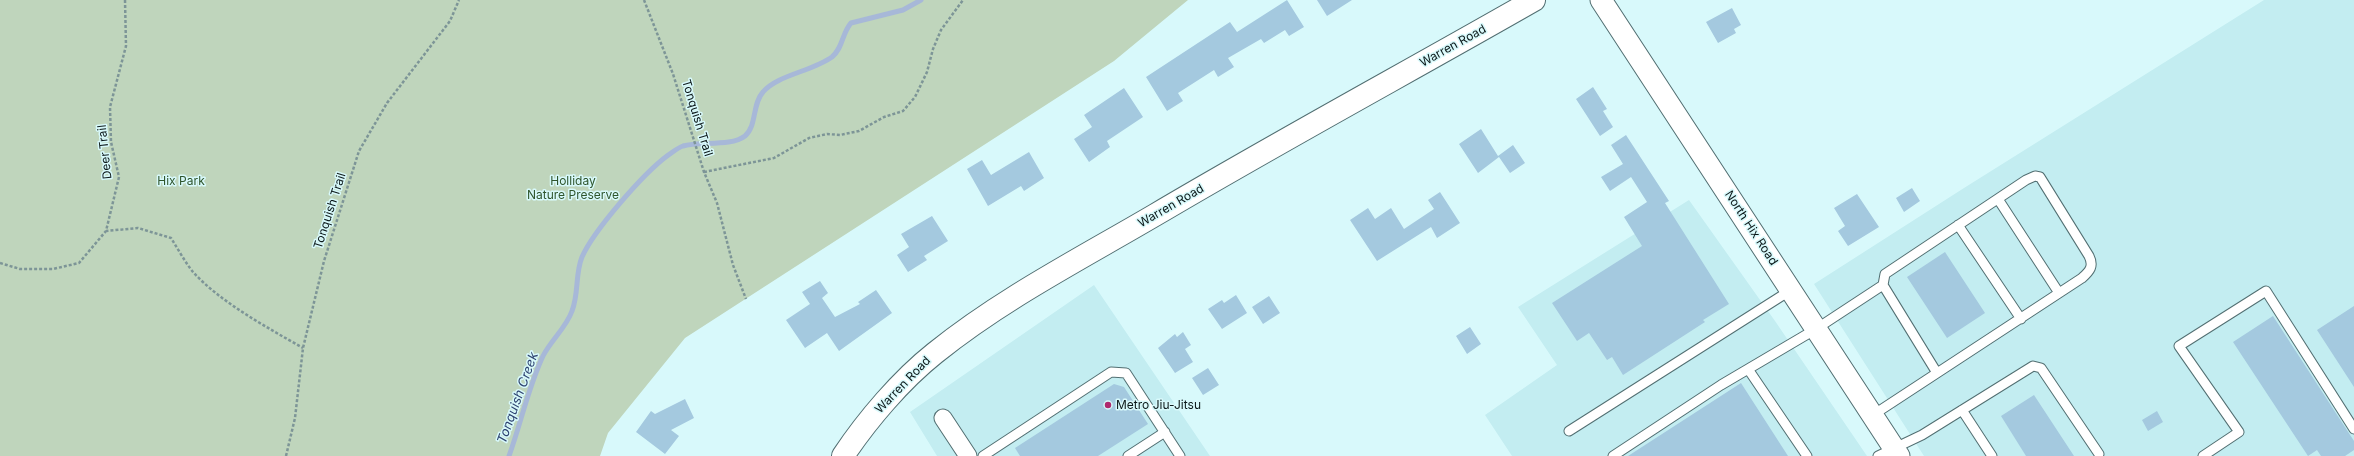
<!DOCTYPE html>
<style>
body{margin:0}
canvas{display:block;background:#d8f9fb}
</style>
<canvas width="2354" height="456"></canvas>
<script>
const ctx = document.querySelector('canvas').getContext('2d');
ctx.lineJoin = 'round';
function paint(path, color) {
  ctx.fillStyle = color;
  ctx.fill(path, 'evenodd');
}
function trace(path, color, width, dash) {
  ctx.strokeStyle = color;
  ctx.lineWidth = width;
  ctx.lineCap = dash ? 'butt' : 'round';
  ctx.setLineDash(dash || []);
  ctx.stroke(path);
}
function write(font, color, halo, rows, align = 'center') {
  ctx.font = font + ' Inter,sans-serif';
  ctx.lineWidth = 3;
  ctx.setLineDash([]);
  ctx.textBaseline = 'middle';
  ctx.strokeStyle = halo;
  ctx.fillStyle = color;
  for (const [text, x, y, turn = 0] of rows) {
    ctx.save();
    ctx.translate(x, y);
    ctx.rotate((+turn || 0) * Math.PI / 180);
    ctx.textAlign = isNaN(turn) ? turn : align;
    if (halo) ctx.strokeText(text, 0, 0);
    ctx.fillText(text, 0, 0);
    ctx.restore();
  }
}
const built = new Path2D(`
 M2264,0H2354V456H1924L1814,284L1964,188Z
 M1689,200L1775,321L1867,456H1512L1485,415L1557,365L1518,307Z
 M1094,285L1210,456H937L910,412Z`);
const green = new Path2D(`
 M0,0H1188L1114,61L685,338L608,433L600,456H0Z`);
const stream = new Path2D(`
 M509,456C521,423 528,388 543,356C551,340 566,328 572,311C579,293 575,274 582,257C594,230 643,174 667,156C672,153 677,148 683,146C700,141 731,147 745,136C757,126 752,104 763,92C777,75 813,71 832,57C843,48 842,33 851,23L903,10L921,0`);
const building = new Path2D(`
 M1287,0L1304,27L1289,36L1285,30L1264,43L1261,39L1228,58L1234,67L1218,77L1214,70L1178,93L1183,101L1167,111L1146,77L1230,22L1237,32Z
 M1317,0H1352L1327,16Z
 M1732,8L1741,25L1734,29L1736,33L1718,43L1706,22Z
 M1593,87L1607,109L1603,111L1613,127L1600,136L1576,99Z
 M1124,88L1143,117L1107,141L1110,147L1089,162L1074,139L1092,127L1084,115Z
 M1481,129L1498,156L1513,145L1525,163L1510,173L1499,157L1478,173L1459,144Z
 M1626,135L1669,201L1665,203L1729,304L1703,320L1705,322L1623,375L1612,357L1607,360L1589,333L1577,341L1552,303L1642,246L1624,217L1647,202L1631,177L1610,191L1601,177L1623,164L1611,145Z
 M1029,152L1044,178L1024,191L1021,186L988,206L967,169L982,160L991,175Z
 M1912,188L1920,201L1904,212L1896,198Z
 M1440,192L1460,223L1437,238L1431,227L1377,261L1350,220L1368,208L1375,219L1391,208L1404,229L1434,209L1428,200Z
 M1857,194L1879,227L1848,246L1838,231L1845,226L1834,208Z
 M932,216L948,241L924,256L927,260L908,272L897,255L909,247L901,234Z
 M1945,252L1985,313L1947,338L1907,277Z
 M820,281L828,293L822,298L835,317L860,304L858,302L876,290L892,313L839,351L827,333L805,348L786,320L810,304L802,292Z
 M1236,295L1247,313L1222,329L1208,309L1222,300L1224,303Z
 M1269,296L1280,313L1263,324L1252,307Z
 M2354,306V387L2317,330Z
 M2273,316L2354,441V450L2345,456H2321L2317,450L2308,456L2233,342Z
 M1470,327L1481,344L1467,354L1456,336Z
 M1183,332L1191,345L1185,349L1193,362L1175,373L1158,348L1175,334L1177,337Z
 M1208,368L1219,385L1203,395L1192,378Z
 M1741,383L1788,456H1628Z
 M1114,384L1124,387L1148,424L1098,456H1020L1015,448Z
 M2034,395L2074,456H2026L2001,416Z
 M685,399L694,418L671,430L679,436L665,454L636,432L651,411L655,414Z
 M2157,411L2163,422L2148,431L2142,420Z`);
const path = new Path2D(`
 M125,0L126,46L110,107L111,142L119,177L106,231L138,228L171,238C178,249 185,262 193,272C220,302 268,328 303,348
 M644,0L673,74L704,172L717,203L733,265L746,299
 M704,172L774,158L809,138L827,134L840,135L859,131L884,117L903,111L915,97L927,72L933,49L941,30L963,0
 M0,263L20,269H53L79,263L106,231
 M286,456L295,418L303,348L324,261L359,151L387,103L450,21L459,0`);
const service = new Path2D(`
 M1998,199L2059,293
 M1958,225L2021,319
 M1748,369L1807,456
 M1962,410L1992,456
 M1873,415L2082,278C2090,271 2094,266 2089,256L2040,177L2035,176L2026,180L1885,274L1883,285L1937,373
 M1569,431L1791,290
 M983,456L1111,372L1126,373L1180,456
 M1128,456L1165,432
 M1613,456L1721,385L1816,329L1883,285
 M1878,456L1922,435L2033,366L2041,368L2099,454
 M2203,456L2239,432L2179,346L2266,291L2354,429`);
const minor = new Path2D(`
 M943,418L968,456`);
const tertiary = new Path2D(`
 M1601,0L1899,456`);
const secondary = new Path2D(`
 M843,456C867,420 901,380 935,353C1002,299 1080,259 1155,215C1280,141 1408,72 1534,0`);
const markers = [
 [1108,405,4,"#af286e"]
];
const streetNames = [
 ["Warren Road",1453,46,-29],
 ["Tonquish Trail",697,118,73],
 ["Deer Trail",105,152,-96],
 ["Warren Road",1171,206,-30],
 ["Tonquish Trail",330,211,-72],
 ["North Hix Road",1751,228,57],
 ["Warren Road",903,385,-46]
];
const parkNames = [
 ["Hix Park",181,181],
 ["Holliday",573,181],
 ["Nature Preserve",573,195]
];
const poiNames = [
 ["Metro Jiu-Jitsu",1116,405]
];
const waterNames = [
 ["Tonquish Creek",518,398,-70]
];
paint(built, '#c3edf1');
paint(green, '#bfd5bc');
trace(stream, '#a7b8d8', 5);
paint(building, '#a4c9df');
trace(service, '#526f72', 11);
trace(minor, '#526f72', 19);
trace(tertiary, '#526f72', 23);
trace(secondary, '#526f72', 24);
trace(path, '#7d9597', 2.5, [3, 2]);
trace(service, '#fff', 9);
trace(minor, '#fff', 17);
trace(tertiary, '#fff', 21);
trace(secondary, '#fff', 22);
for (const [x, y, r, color] of markers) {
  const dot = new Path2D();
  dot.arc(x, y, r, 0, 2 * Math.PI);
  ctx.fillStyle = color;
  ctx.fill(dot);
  trace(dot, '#d8f9fb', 1.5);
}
write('12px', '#0b1718', '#d8f9fb', streetNames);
write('12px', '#2f552c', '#d8f9fb', parkNames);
write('12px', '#0b1718', '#d8f9fb', poiNames, 'left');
write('italic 13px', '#2e4370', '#d8f9fb', waterNames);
</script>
